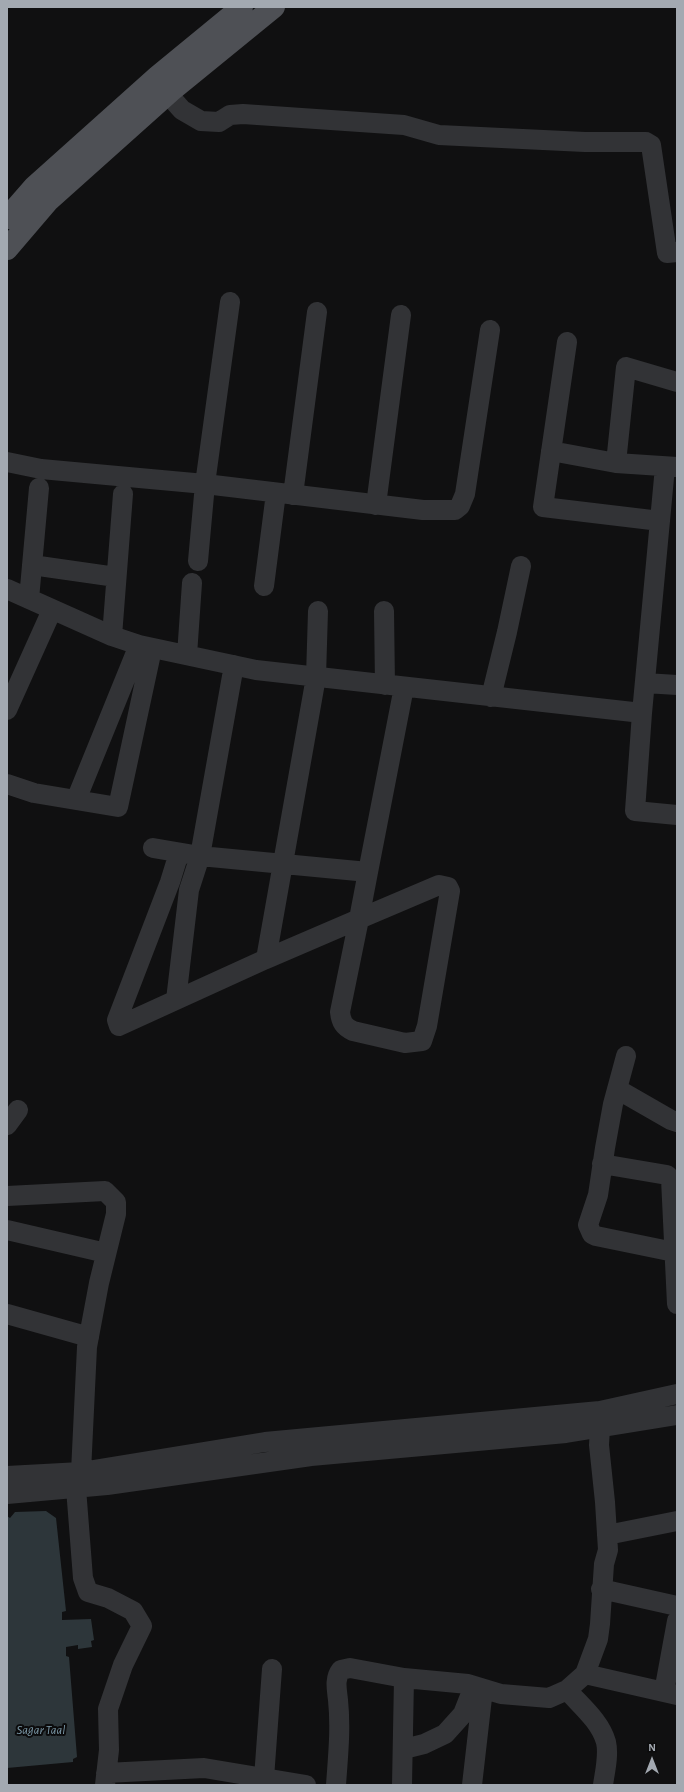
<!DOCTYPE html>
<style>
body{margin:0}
#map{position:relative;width:684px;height:1792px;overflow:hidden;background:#101011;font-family:"Alegreya Sans",sans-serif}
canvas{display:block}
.frame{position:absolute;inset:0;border:8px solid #a3a9b1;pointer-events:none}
.north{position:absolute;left:632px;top:1740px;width:40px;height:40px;-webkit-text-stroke:3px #0b0b0c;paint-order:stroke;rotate:0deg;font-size:11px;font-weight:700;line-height:16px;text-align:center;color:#a3a9b1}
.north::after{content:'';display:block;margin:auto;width:14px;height:18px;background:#a3a9b1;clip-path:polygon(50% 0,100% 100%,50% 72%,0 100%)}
</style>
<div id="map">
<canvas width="684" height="1792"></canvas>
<div class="frame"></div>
<div class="north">N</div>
</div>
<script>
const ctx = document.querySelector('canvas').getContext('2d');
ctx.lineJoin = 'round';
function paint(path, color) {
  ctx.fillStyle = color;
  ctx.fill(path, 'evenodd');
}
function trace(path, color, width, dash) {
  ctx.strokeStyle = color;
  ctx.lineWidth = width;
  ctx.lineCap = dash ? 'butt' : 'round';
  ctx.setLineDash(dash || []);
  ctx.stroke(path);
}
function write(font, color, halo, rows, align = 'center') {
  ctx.font = font + ' "Alegreya Sans",sans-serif';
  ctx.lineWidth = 4;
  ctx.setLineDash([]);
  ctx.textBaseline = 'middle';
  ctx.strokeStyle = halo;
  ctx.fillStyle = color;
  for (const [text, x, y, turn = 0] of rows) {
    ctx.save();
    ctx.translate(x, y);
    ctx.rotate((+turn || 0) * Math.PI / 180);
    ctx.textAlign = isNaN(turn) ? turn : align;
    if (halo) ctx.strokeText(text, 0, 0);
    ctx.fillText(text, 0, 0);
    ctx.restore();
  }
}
const water = new Path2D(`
 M46,1511L56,1518L66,1611L62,1612V1620L91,1619L94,1640L91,1641L92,1647L78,1649V1645L66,1647V1656L69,1657L77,1757L73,1759V1762L7,1768V1516L10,1518L15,1512Z`);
const minor = new Path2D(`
 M161,79L171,91L174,101L182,110L201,121L219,122L230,115L243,114L404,125L439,135L585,142H646L651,145L667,253L677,252
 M567,342L543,507L660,521
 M551,451L616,463L677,467
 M7,462L41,469L205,484L423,510H455L460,506L465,494L490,330
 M616,463L626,367L677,382
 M665,467L642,713L635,811L677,815
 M293,495L317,312
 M376,505L401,315
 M198,561L205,484L230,302
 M32,565L116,577
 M264,586L276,493
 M7,589L112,636L139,645L256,670L642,713
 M29,599L39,488
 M384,611L385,685
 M112,636L123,494
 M187,655L192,583
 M234,665L200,856L368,872L404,687
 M645,683L677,685
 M491,697L507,632L521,566
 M7,710L52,610
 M7,784L34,793L118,807L152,649
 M76,800L139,645
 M153,848L200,856L189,890L176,1000
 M179,853L170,882L117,1020L119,1026L266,959L316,677L318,611
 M439,885L448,887L450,891L427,1026L422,1041L405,1043L353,1031C344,1027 341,1022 340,1012L359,919Z
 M266,959L359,919L368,872
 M626,1056L613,1104L605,1148L598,1195L588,1225L592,1234L596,1236L674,1252
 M617,1089L671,1120L677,1122
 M7,1125L18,1110
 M602,1164L667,1175L671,1179L677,1304
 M7,1196L105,1191L116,1202V1214L99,1283L87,1347L81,1472
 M7,1230L106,1253
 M7,1314L89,1337
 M7,1476L81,1472L265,1442L600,1411L677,1394
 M76,1488L83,1578L88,1592L108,1598L133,1611L142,1626L123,1665L108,1709L109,1750L105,1785
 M7,1494L107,1485L311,1456L566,1433L677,1415
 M607,1535L677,1521
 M601,1589L677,1606
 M585,1674L677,1695
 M567,1690C581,1706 600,1721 606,1742C609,1755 605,1771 603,1785
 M664,1692L677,1621
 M404,1749L424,1744L445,1734L463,1714L474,1686
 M106,1773L204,1768L306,1785
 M264,1778L272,1669
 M336,1785C338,1756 341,1729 338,1700C337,1690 334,1679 341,1670L350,1668L404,1678
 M402,1785L404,1678L468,1684L501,1694L549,1698L567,1690L585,1674L598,1639L600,1624L604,1564L608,1550L605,1502L599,1445L600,1428
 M472,1785L483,1689`);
const major = new Path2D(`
 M7,218L34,187L158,76L242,7
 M7,249L48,201L171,91L274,7`);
const waterNames = [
 ["Sagar Taal",41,1730]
];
paint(water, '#2d363a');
trace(minor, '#323336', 20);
trace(major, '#4e5055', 22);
write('italic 13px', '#7d9aa9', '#0b0b0c', waterNames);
</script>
